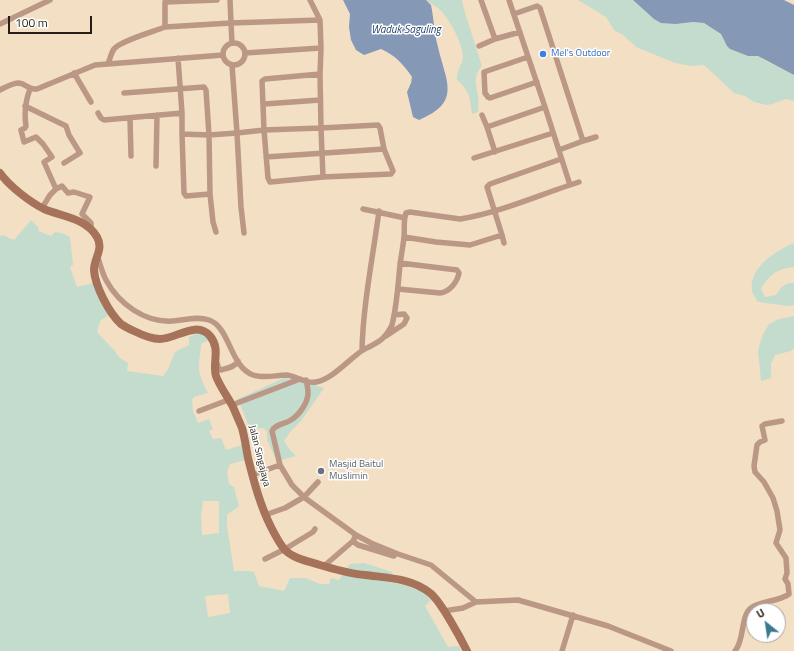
<!DOCTYPE html>
<style>
body{margin:0}
#map{position:relative;width:794px;height:651px;overflow:hidden;background:#f3dfc3;font-family:"Titillium Web",sans-serif}
canvas{display:block}
.north{position:absolute;left:746px;top:603px;width:40px;height:40px;box-sizing:border-box;background:#fff;border:1px solid #a8a5a1;border-radius:50%;rotate:330deg;font-size:11px;font-weight:700;line-height:16px;text-align:center;color:#251e14}
.north::after{content:'';display:block;margin:auto;width:14px;height:18px;background:#3a798e;clip-path:polygon(50% 0,100% 100%,50% 72%,0 100%)}
.scale{position:absolute;left:8px;top:16px;width:84px;height:18px;box-sizing:border-box;border:2px solid #251e14;border-top:0;padding-left:5px;font-size:12px;line-height:14px;white-space:nowrap;color:#251e14;-webkit-text-stroke:3px #fff;paint-order:stroke}
</style>
<div id="map">
<canvas width="794" height="651"></canvas>
<div class="north">U</div>
<div class="scale">100 m</div>
</div>
<script>
const ctx = document.querySelector('canvas').getContext('2d');
ctx.lineJoin = 'round';
function paint(path, color) {
  ctx.fillStyle = color;
  ctx.fill(path, 'evenodd');
}
function trace(path, color, width, dash) {
  ctx.strokeStyle = color;
  ctx.lineWidth = width;
  ctx.lineCap = dash ? 'butt' : 'round';
  ctx.setLineDash(dash || []);
  ctx.stroke(path);
}
function write(font, color, halo, rows, align = 'center') {
  ctx.font = font + ' "Titillium Web",sans-serif';
  ctx.lineWidth = 3;
  ctx.setLineDash([]);
  ctx.textBaseline = 'middle';
  ctx.strokeStyle = halo;
  ctx.fillStyle = color;
  for (const [text, x, y, turn = 0] of rows) {
    ctx.save();
    ctx.translate(x, y);
    ctx.rotate((+turn || 0) * Math.PI / 180);
    ctx.textAlign = isNaN(turn) ? turn : align;
    if (halo) ctx.strokeText(text, 0, 0);
    ctx.fillText(text, 0, 0);
    ctx.restore();
  }
}
const green = new Path2D(`
 M426,0H462L465,13L482,66C473,77 476,82 478,95C479,100 478,106 478,112L472,114C470,98 470,91 457,80C456,69 463,65 463,56C462,43 450,20 441,11C437,6 431,4 426,0Z
 M578,0H633L676,24L693,22L704,23L721,34L727,46L730,49L748,56H758L766,61L794,75V101L786,99L772,104L767,105L754,102L745,96L734,93L704,65L691,66L675,63L636,47L623,35L614,30L606,17Z
 M31,220L39,228L38,231L51,236L55,232L62,233L70,237L73,265L70,267L77,287L94,283L110,314L100,321L97,332L114,350L120,358L128,363L127,371L163,376L168,369L175,352L189,345V337L198,333L206,335L209,340L201,344C201,354 197,365 200,375C202,381 205,387 208,393L194,397L192,400L193,411L198,423L209,419L213,429L209,431L213,439L221,438L226,450L242,445L245,460L230,464L227,472L229,484L234,487L239,506L227,515V526L234,571H248L254,572L259,586L284,591L290,578H306L320,584H329L331,578L339,580L350,564L364,563L392,572L394,583C407,586 422,588 431,600L425,606L448,647L459,646L461,651H0V236L3,235L14,240ZM203,501H219V533L202,535L201,517ZM228,594L230,613L208,617L205,596Z
 M794,243V267C777,268 770,275 761,288L765,297L776,295C780,288 785,282 794,283V305L788,306L758,302C756,298 752,294 752,290C749,267 776,251 794,243Z
 M794,316V348L791,351L775,355L771,364V378L761,381L758,350L763,334L769,324L779,319Z
 M284,378L302,381L324,388L301,421L290,432L284,441L290,450L296,456L277,461L267,440V431L263,428L250,429L238,399Z`);
const water = new Path2D(`
 M343,0H426L431,5C434,19 434,33 438,47C446,82 462,102 419,120L413,117L407,92L411,83L412,77C404,65 395,55 381,49L364,55L356,50L351,40L349,27L350,14Z
 M633,0H784L794,5V75L758,56H748L730,49L727,46L721,34L704,23L693,22L676,24L661,23L654,19Z`);
const street = new Path2D(`
 M217,0L165,2V27L231,23L230,0
 M310,0L320,20
 M481,0L495,39L520,32
 M514,14L537,6L540,8L583,141L559,150
 M0,24L50,0
 M223 54a11 11 0 1 1 22 0a11 11 0 1 1-22 0Z
 M232,43L231,23L320,20L321,48
 M479,46L495,39
 M245,53L321,48L320,74L321,128L264,130L262,81L265,79L320,74
 M528,57L484,72L485,93L488,97L490,98L537,82
 M178,58L182,113V134
 M108,64C110,59 111,53 114,49C120,41 155,31 165,27
 M232,65L237,133L264,130L268,178L270,182L323,177
 M74,73L91,102
 M30,89C25,102 24,113 26,126L25,128L21,130L24,142L36,137L43,144L52,157L44,162L56,189L62,186L68,193L74,192L90,197L82,214L91,223V229
 M0,90C6,87 12,83 19,83C26,84 29,90 37,89L95,65L223,55
 M124,93L204,87L206,90L209,135L182,134L184,193L186,196L210,194L209,135L237,133L241,207L244,233
 M264,104L320,100
 M25,106L66,126L69,135L80,153L64,163
 M98,113L101,118L104,120L182,113
 M482,115L487,127
 M130,118L131,156
 M378,125L380,128L384,149L393,171L391,174L323,177L321,128Z
 M583,141L596,137
 M495,152L487,127L545,107
 M266,157L384,149
 M474,158L553,133
 M156,166L157,115
 M570,185L579,182
 M210,194L213,222L216,232
 M42,208L50,195L56,189
 M363,209L405,218
 M502,235L504,243
 M404,237L436,242L470,245L502,235L487,187L490,184L561,159
 M97,255C100,263 102,273 106,280C119,304 145,323 173,321C185,320 197,316 209,320C230,327 230,367 253,375C264,379 276,375 287,375C296,376 306,384 316,382C333,379 349,359 363,350C370,346 379,343 384,337C387,334 390,329 392,325C397,305 398,284 400,265C401,256 403,247 404,237C405,229 403,221 406,213L410,212L460,219C498,213 534,197 570,185L545,107L509,0
 M398,289L440,293C449,292 457,283 459,273L457,270L400,263
 M386,336L404,324L407,318L404,314L394,315
 M362,350C363,305 373,256 379,211
 M217,363L219,369L221,370C228,368 235,367 238,361
 M232,405L300,379
 M199,411L228,400
 M280,465L272,431C275,424 285,424 291,420C299,415 308,403 308,393C308,389 307,384 306,380
 M252,475L280,465L292,485L305,498L356,535L371,543L398,554L431,565L476,602
 M265,515L285,508L304,497L318,482
 M356,535L353,541L358,545L394,556
 M265,559L285,549L313,532L315,529
 M324,566L353,541
 M444,611L463,608L476,602L518,600L608,626L671,651
 M562,651L573,615
 M735,651C745,639 740,617 751,608C762,600 779,602 789,594L788,584L785,579L787,573L786,558L776,543L780,530L777,511L773,498L764,482L755,472L754,466L757,445L760,442L765,440L762,426L765,424L782,421`);
const secondary = new Path2D(`
 M0,173C9,186 30,202 44,209C63,217 86,218 97,237C104,249 94,258 94,270C95,286 109,313 121,324C125,327 130,329 134,331C142,335 151,339 160,339C176,339 196,320 210,336C221,349 212,363 216,376C220,387 228,397 233,407C236,414 239,421 242,428C245,438 246,448 248,458C254,482 260,505 271,527C275,535 279,543 285,550C294,559 308,561 320,565C334,569 350,574 365,575C387,578 412,578 430,593C440,600 461,639 467,651`);
const markers = [
 [543,54,4,"#3f7fe0"],
 [321,471,4,"#6b7280"]
];
const shopNames = [
 ["Mel's Outdoor",551,54]
];
const streetNames = [
 ["Jalan Singajaya",259,456,76]
];
const worshipNames = [
 ["Masjid Baitul",329,465],
 ["Muslimin",329,477]
];
const waterNames = [
 ["Waduk Saguling",406,30]
];
paint(green, '#c4dcce');
paint(water, '#8599b7');
trace(street, '#bb9786', 5.5);
trace(secondary, '#a67259', 8);
for (const [x, y, r, color] of markers) {
  const dot = new Path2D();
  dot.arc(x, y, r, 0, 2 * Math.PI);
  ctx.fillStyle = color;
  ctx.fill(dot);
  trace(dot, '#fff', 1.5);
}
write('10px', '#366cbe', '#fff', shopNames, 'left');
write('10px', '#251e14', '#fff', streetNames);
write('10px', '#5b616d', '#fff', worshipNames, 'left');
write('italic 11px', '#27446e', '#fff', waterNames);
</script>
